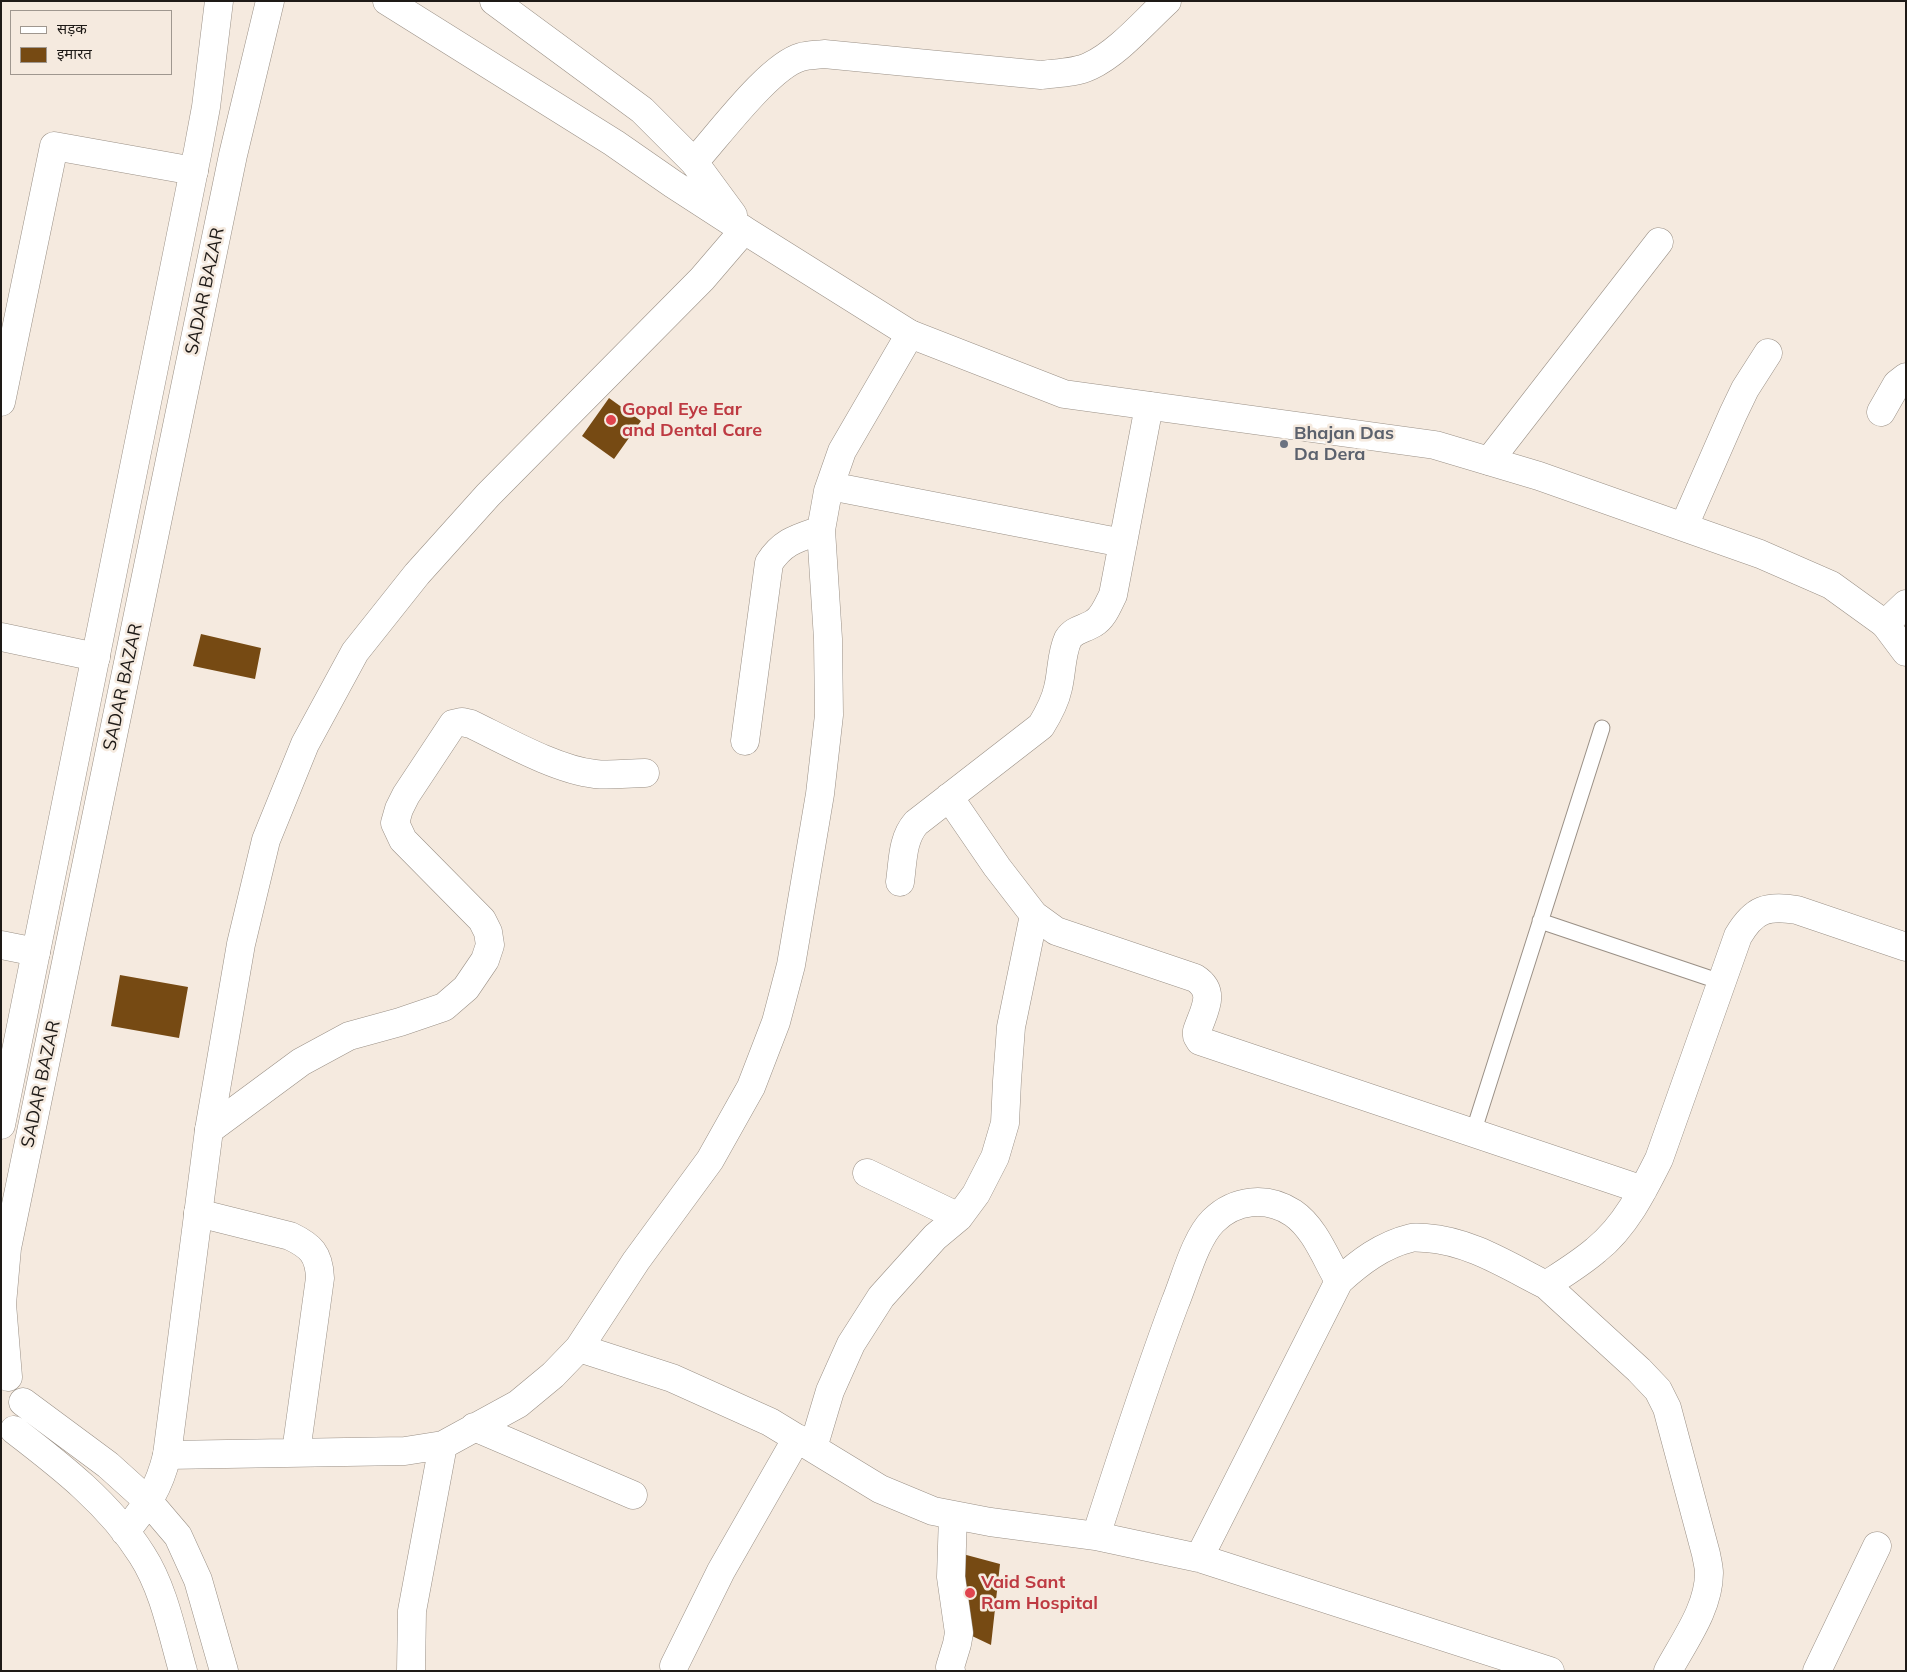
<!DOCTYPE html>
<meta charset="utf-8">
<style>
body{margin:0}
#map{position:relative;width:1907px;height:1672px;overflow:hidden;background:#f5eadf;font-family:Mulish,"Noto Sans Devanagari",sans-serif}
canvas{display:block}
.frame{position:absolute;inset:0;border:2px solid #1e1a17;pointer-events:none}
.legend{position:absolute;left:10px;top:10px;width:162px;height:65px;box-sizing:border-box;background:#f5eadf;border:1px solid #9f978f;margin:0;padding:6px 9px;list-style:none;font-size:15px;color:#1e1a17}
.legend li{display:flex;align-items:center;gap:10px;height:25px}
.legend b{width:25px;border:1px solid #9f978f}
</style>
<div id="map">
<canvas width="1907" height="1672"></canvas>
<div class="frame"></div>
<ul class="legend">
<li><b style="height:6px;background:#fff"></b>सड़क</li>
<li><b style="height:14px;background:#764a13"></b>इमारत</li>
</ul>
</div>
<script>
const ctx = document.querySelector('canvas').getContext('2d');
ctx.lineJoin = 'round';
function paint(path, color) {
  ctx.fillStyle = color;
  ctx.fill(path, 'evenodd');
}
function trace(path, color, width, dash) {
  ctx.strokeStyle = color;
  ctx.lineWidth = width;
  ctx.lineCap = dash ? 'butt' : 'round';
  ctx.setLineDash(dash || []);
  ctx.stroke(path);
}
function write(font, color, halo, rows, align = 'center') {
  ctx.font = font + ' Mulish,sans-serif';
  ctx.lineWidth = 5;
  ctx.setLineDash([]);
  ctx.textBaseline = 'middle';
  ctx.strokeStyle = halo;
  ctx.fillStyle = color;
  for (const [text, x, y, turn = 0] of rows) {
    ctx.save();
    ctx.translate(x, y);
    ctx.rotate((+turn || 0) * Math.PI / 180);
    ctx.textAlign = isNaN(turn) ? turn : align;
    if (halo) ctx.strokeText(text, 0, 0);
    ctx.fillText(text, 0, 0);
    ctx.restore();
  }
}
const building = new Path2D(`
 M609,398L641,421L614,459L582,436Z
 M201,634L261,648L255,679L193,666Z
 M120,975L188,987L179,1038L111,1026Z
 M959,1553L1000,1564L991,1645L951,1626Z`);
const service = new Path2D(`
 M1540,921L1721,982
 M1473,1133L1602,728`);
const minor = new Path2D(`
 M694,162C718,136 769,66 801,57C808,55 817,55 824,54L1041,75C1056,73 1076,73 1090,66C1118,53 1144,22 1167,1
 M1,402L54,146L194,171
 M1881,412L1897,384L1906,377
 M1489,461L1659,242
 M830,486L1123,543
 M1684,526L1733,414L1745,389L1768,353
 M1885,624L1906,652
 M1,637L96,657
 M745,741L769,563C783,541 798,538 821,530
 M949,797L997,867L1034,915L1056,931L1195,978C1217,992 1204,1010 1197,1031V1036L1200,1041L1643,1190
 M900,882C903,861 902,839 916,823L1041,726C1049,713 1055,702 1058,688C1062,672 1061,654 1068,639C1074,629 1085,629 1094,623C1103,618 1108,605 1113,595L1149,406
 M1,945L36,952
 M209,1130L301,1062L349,1036L400,1022L444,1007L466,988L485,960L490,945L488,932L482,920L403,840L395,823L399,809L406,795L453,724L462,722L471,724C506,741 557,770 595,774C611,776 629,773 645,773
 M867,1173L959,1217
 M198,1213L290,1236C311,1246 319,1254 320,1278L296,1452
 M1546,1285L1639,1370L1658,1390L1667,1408L1706,1554C1707,1560 1709,1567 1709,1573C1709,1608 1684,1641 1668,1671
 M579,1348L672,1378L770,1422L880,1489L933,1511L990,1522L1096,1536L1199,1558L1550,1671
 M474,1427L633,1495
 M813,1448L830,1391L851,1344L881,1297L935,1237L959,1217L976,1194L995,1157L1005,1123L1007,1081L1011,1027L1034,915
 M167,1455L405,1451L443,1445
 M1096,1536C1121,1458 1146,1380 1175,1303C1185,1279 1195,1239 1213,1221C1235,1199 1267,1196 1293,1213C1315,1228 1326,1259 1339,1281
 M1199,1558L1339,1281C1360,1262 1382,1245 1411,1238C1415,1237 1421,1238 1426,1238C1470,1241 1508,1266 1546,1285C1563,1274 1581,1263 1596,1250C1625,1227 1643,1191 1659,1159L1738,936C1754,909 1767,905 1797,910L1906,947
 M674,1666L721,1571L797,1438
 M411,1671L412,1611L443,1445L518,1404L553,1375L579,1348L636,1261L710,1160L751,1087L776,1022L791,965L820,794L829,715L828,639L821,530L828,491L842,451L910,334
 M951,1671L950,1667L957,1644L959,1633L951,1577L953,1515
 M1817,1671L1877,1546`);
const tertiary = new Path2D(`
 M387,1L614,143L673,184L744,230
 M494,1L642,110L694,162L733,215
 M1,1125L198,150L206,107L219,1
 M8,1377L2,1304L7,1248L233,155L270,1
 M23,1402L108,1465L149,1502L178,1536L198,1580L224,1671
 M14,1430C61,1466 110,1504 142,1555C164,1589 172,1633 183,1671
 M125,1532C147,1505 159,1489 167,1455L209,1130L241,944L266,840L305,744L355,652L417,574L488,495L702,279L744,230L910,334L1064,394L1435,445L1539,476L1760,554L1831,585L1885,624L1906,604`);
const markers = [
 [611,420,6,"#e0444e"],
 [1284,444,5,"#6b7280"],
 [970,1593,6,"#e0444e"]
];
const streetNames = [
 ["SADAR BAZAR",205,291,-78],
 ["SADAR BAZAR",123,687,-78],
 ["SADAR BAZAR",41,1084,-78]
];
const healthNames = [
 ["Gopal Eye Ear",622,410],
 ["and Dental Care",622,431],
 ["Vaid Sant",981,1583],
 ["Ram Hospital",981,1604]
];
const worshipNames = [
 ["Bhajan Das",1294,434],
 ["Da Dera",1294,455]
];
paint(building, '#764a13');
trace(service, '#9a9086', 17);
trace(minor, '#9a9086', 29);
trace(tertiary, '#9a9086', 29);
trace(service, '#fff', 15);
trace(minor, '#fff', 28);
trace(tertiary, '#fff', 28);
for (const [x, y, r, color] of markers) {
  const dot = new Path2D();
  dot.arc(x, y, r, 0, 2 * Math.PI);
  ctx.fillStyle = color;
  ctx.fill(dot);
  trace(dot, '#f5eadf', 2);
}
write('18px', '#1e1a17', '#f5eadf', streetNames);
write('bold 18px', '#be3a42', '#f5eadf', healthNames, 'left');
write('bold 18px', '#5b616d', '#f5eadf', worshipNames, 'left');
</script>
